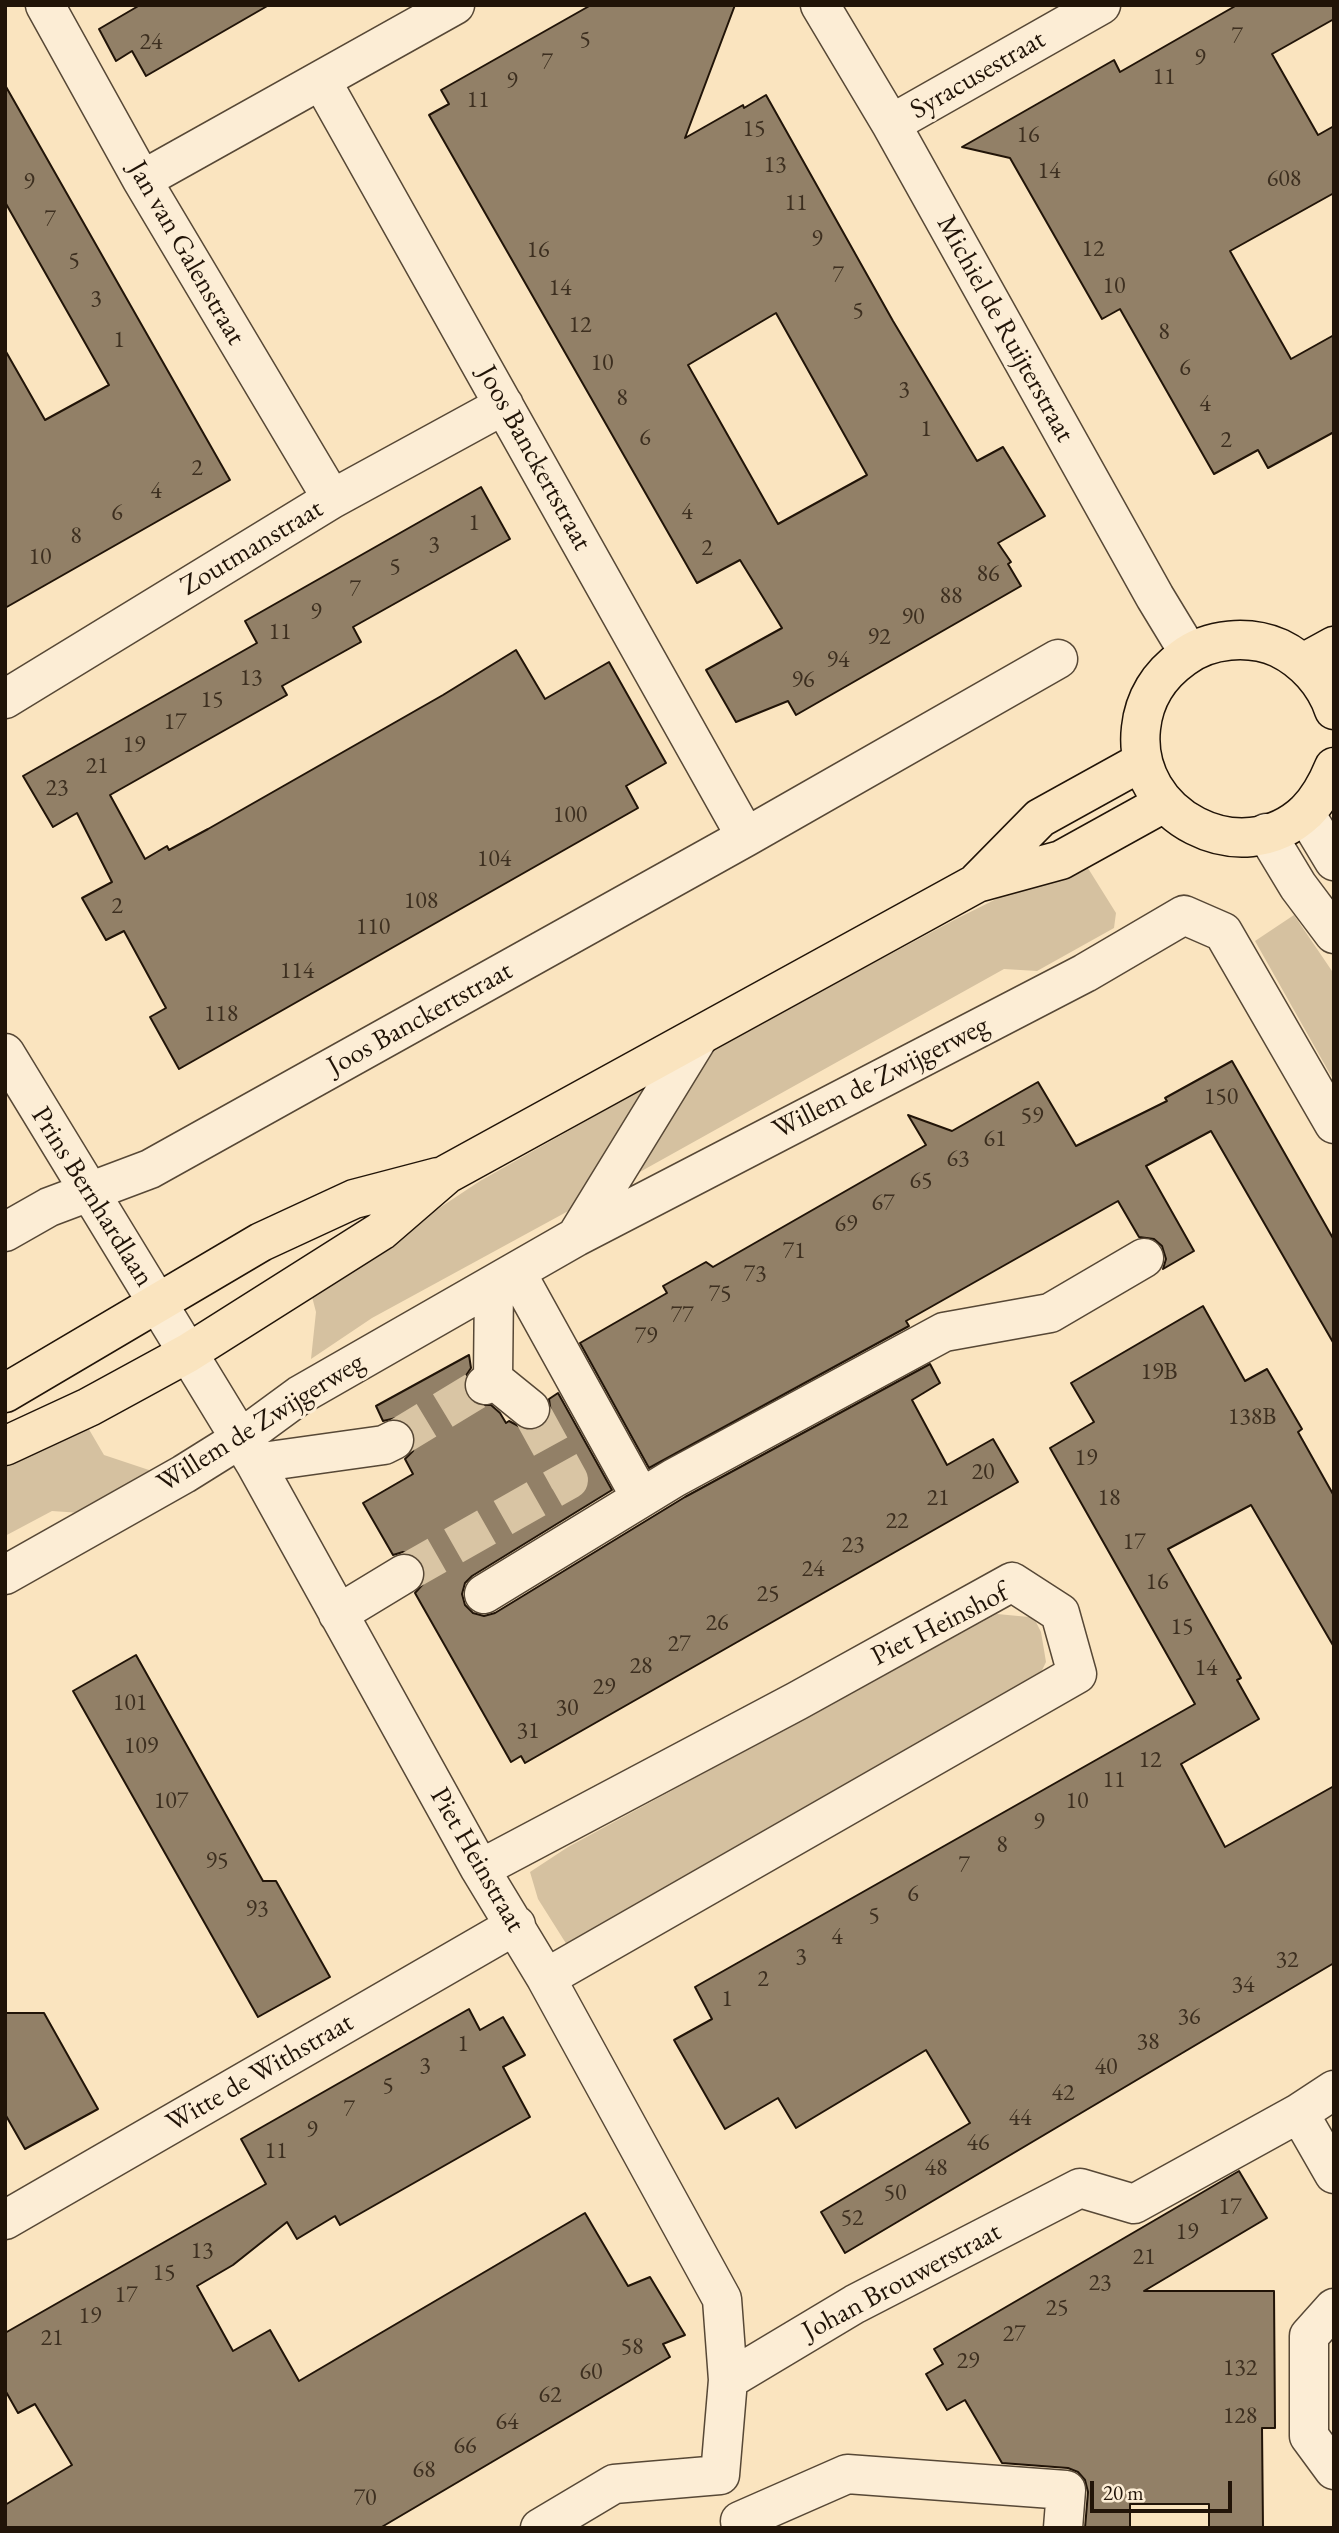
<!DOCTYPE html>
<style>
body{margin:0}
#map{position:relative;width:1339px;height:2533px;overflow:hidden;background:#fae4bf;font-family:"EB Garamond",serif}
canvas{display:block}
.frame{position:absolute;inset:0;border:7px solid #211408;pointer-events:none}
.scale{position:absolute;left:1090px;top:2481px;width:142px;height:32px;box-sizing:border-box;border:4px solid #211408;border-top:0;padding-left:9px;font-size:21px;line-height:24px;white-space:nowrap;color:#211408;-webkit-text-stroke:5px #fcedd5;paint-order:stroke}
</style>
<div id="map">
<canvas width="1339" height="2533"></canvas>
<div class="frame"></div>
<div class="scale">20 m</div>
</div>
<script>
const ctx = document.querySelector('canvas').getContext('2d');
ctx.lineJoin = 'round';
function paint(path, color) {
  ctx.fillStyle = color;
  ctx.fill(path, 'evenodd');
}
function trace(path, color, width, dash) {
  ctx.strokeStyle = color;
  ctx.lineWidth = width;
  ctx.lineCap = dash ? 'butt' : 'round';
  ctx.setLineDash(dash || []);
  ctx.stroke(path);
}
function write(font, color, halo, rows, align = 'center') {
  ctx.font = font + ' "EB Garamond",serif';
  ctx.lineWidth = 6;
  ctx.setLineDash([]);
  ctx.textBaseline = 'middle';
  ctx.strokeStyle = halo;
  ctx.fillStyle = color;
  for (const [text, x, y, turn = 0] of rows) {
    ctx.save();
    ctx.translate(x, y);
    ctx.rotate((+turn || 0) * Math.PI / 180);
    ctx.textAlign = isNaN(turn) ? turn : align;
    if (halo) ctx.strokeText(text, 0, 0);
    ctx.fillText(text, 0, 0);
    ctx.restore();
  }
}
const green = new Path2D(`
 M1081,857L1116,913L1114,928L1037,971L1004,969L638,1173L372,1318L311,1359L316,1312L311,1293L480,1181L724,1043L958,918Z
 M1294,915L1334,974V1081L1255,941Z
 M87,1426L104,1455L158,1473L81,1513L52,1511L5,1536V1464Z
 M997,1614L1029,1617L1036,1622L1041,1632L1046,1662L1032,1691L567,1945L538,1899L530,1872L568,1847Z`);
const building = new Path2D(`
 M140,5H269L146,76L132,51L116,61L99,29Z
 M591,5H735L685,138L743,105L744,108L766,95L893,321L977,461L1003,447L1045,516L998,543L1011,562L1008,564L1021,586L796,715L788,701L736,722L706,670L782,628L740,560L697,583L429,115L449,104L441,90ZM776,313L867,475L778,524L688,365Z
 M1237,5H1334V19L1272,54L1318,135L1334,126V193L1230,251L1291,359L1334,335V432L1268,468L1258,450L1214,474L1120,309L1102,319L1010,158L962,147L1114,60L1120,72Z
 M5,85L230,480L5,608V350L45,420L109,385L5,202Z
 M481,487L510,539L353,627L361,642L282,686L287,695L110,795L145,859L167,846L169,850L208,829L443,695L516,650L545,699L609,662L666,763L626,786L638,808L179,1069L150,1017L166,1008L124,931L106,940L82,898L112,882L77,813L53,827L23,776L257,643L245,621Z
 M1232,1061L1334,1240V1344L1211,1131L1146,1166L1194,1251L1163,1269L1166,1259L1162,1246L1154,1239L1139,1237L1118,1201L906,1321L909,1326L649,1468L580,1343L667,1293L663,1286L706,1262L713,1267L926,1145L908,1115L952,1131L1038,1082L1076,1146L1167,1101L1165,1098Z
 M1203,1306L1245,1381L1267,1369L1302,1429L1298,1432L1334,1496V1647L1251,1505L1168,1549L1241,1678L1237,1680L1259,1719L1181,1764L1225,1847L1334,1786V1963L845,2253L821,2212L970,2123L926,2050L796,2128L778,2098L725,2129L674,2040L712,2019L695,1987L1195,1704L1050,1448L1094,1422L1071,1383Z
 M469,1355L471,1368L465,1377L463,1387L467,1398L477,1405H491L500,1413L506,1423L509,1421L526,1430L538,1429L547,1422L551,1413L549,1399L558,1393L612,1490L472,1576L465,1583L462,1594L465,1605L473,1613L484,1616L495,1613L685,1497L930,1364L940,1383L912,1400L947,1465L993,1439L1018,1482L525,1763L521,1756L511,1762L415,1593L423,1584L426,1574L423,1563L414,1555L403,1552L393,1555L363,1503L413,1474L405,1459L413,1451L416,1442L413,1430L405,1421L396,1418L383,1421L376,1406Z
 M136,1655L263,1881H276L330,1977L258,2017L73,1691Z
 M469,2009L480,2030L503,2017L525,2055L503,2067L530,2117L340,2225L335,2216L297,2239L287,2222L233,2265L197,2286L233,2351L270,2330L299,2381L585,2213L628,2286L650,2277L685,2335L663,2344L670,2357L380,2528H5V2505L72,2465L35,2404L18,2413L5,2390V2333L266,2184L241,2139Z
 M5,2013H44L98,2109L25,2149L5,2114Z
 M1239,2171L1267,2218L1144,2291H1274L1275,2428H1262L1263,2528H1209V2504H1130V2528H1085L1088,2492L1085,2480L1078,2472L1068,2468L1002,2463L965,2400L947,2410L926,2374L943,2364L934,2349Z`);
const minorTunnel = new Path2D(`
 M394,1440L485,1385
 M404,1574L569,1480L530,1409`);
const minor = new Path2D(`
 M45,5L142,180L332,499
 M820,5L891,124L1155,597L1189,653
 M321,80L746,837
 M891,124L1101,5
 M142,180L455,5
 M5,699L332,499L504,405
 M1305,813L1334,861
 M1266,833L1298,886L1334,934
 M5,1053L255,1463L480,1869L546,1978L722,2299L728,2380L720,2475L614,2484L540,2528
 M5,1232L49,1207L150,1169L746,837L1058,659
 M576,1237L698,1038
 M516,1272L641,1498
 M493,1379L530,1409
 M485,1385L493,1379L494,1284
 M255,1463L384,1445L394,1440
 M5,1575L184,1474L240,1439L300,1395L576,1237L1085,973L1184,915L1223,932L1334,1124
 M484,1594L674,1478L944,1332L1050,1313L1144,1258
 M338,1614L404,1574
 M480,1869L797,1701L1012,1582L1060,1613L1077,1674L546,1978
 M1299,2113L1334,2174
 M5,2220L516,1925
 M1334,2308L1309,2336V2436L1334,2470
 M728,2380L855,2304L1080,2188L1134,2204L1299,2113L1334,2090
 M740,2521L847,2474L1066,2490L1063,2528`);
const major = new Path2D(`
 M1303,663L1334,646
 M1334,710C1325,683 1304,660 1279,648C1249,635 1209,638 1183,658C1159,675 1144,699 1141,728C1131,816 1241,873 1306,812C1319,799 1327,784 1334,767
 M978,881L1040,818L1143,761
 M5,1393L261,1242L354,1199L438,1177
 M5,1446L89,1407L188,1353L381,1231L447,1174L977,883L1061,860L1164,803`);
const numberNames = [
 ["7",1237,36],
 ["5",585,40],
 ["24",151,42],
 ["9",1200,58],
 ["7",547,62],
 ["11",1164,77],
 ["9",512,81],
 ["11",478,100],
 ["15",754,129],
 ["16",1028,135],
 ["13",775,165],
 ["14",1049,171],
 ["608",1284,179],
 ["9",29,182],
 ["11",796,203],
 ["7",50,219],
 ["9",817,239],
 ["12",1093,249],
 ["16",538,250],
 ["5",74,261],
 ["7",838,275],
 ["10",1114,286],
 ["14",560,288],
 ["3",96,299],
 ["5",858,311],
 ["12",580,325],
 ["8",1164,332],
 ["1",119,340],
 ["10",602,363],
 ["6",1185,368],
 ["3",904,390],
 ["8",622,398],
 ["4",1205,404],
 ["1",926,429],
 ["6",645,438],
 ["2",1226,440],
 ["2",197,468],
 ["4",156,491],
 ["4",687,512],
 ["6",117,513],
 ["1",474,523],
 ["8",76,536],
 ["3",434,545],
 ["2",707,548],
 ["10",40,557],
 ["5",395,567],
 ["86",988,574],
 ["7",355,589],
 ["88",951,596],
 ["9",316,612],
 ["90",913,617],
 ["11",280,632],
 ["92",879,637],
 ["94",838,660],
 ["13",251,678],
 ["96",803,680],
 ["15",212,700],
 ["17",175,722],
 ["19",134,745],
 ["21",97,766],
 ["23",57,788],
 ["100",570,815],
 ["104",494,859],
 ["108",421,901],
 ["2",117,906],
 ["110",373,927],
 ["114",297,971],
 ["118",221,1014],
 ["150",1221,1097],
 ["59",1032,1116],
 ["61",995,1139],
 ["63",958,1159],
 ["65",921,1181],
 ["67",883,1203],
 ["69",846,1224],
 ["71",794,1251],
 ["73",755,1274],
 ["75",720,1294],
 ["77",682,1315],
 ["79",646,1336],
 ["19B",1159,1372],
 ["138B",1252,1417],
 ["19",1086,1458],
 ["20",983,1472],
 ["21",938,1498],
 ["18",1109,1498],
 ["22",897,1521],
 ["17",1134,1542],
 ["23",853,1545],
 ["24",813,1569],
 ["16",1157,1582],
 ["25",768,1594],
 ["26",717,1623],
 ["15",1182,1627],
 ["27",679,1644],
 ["28",641,1666],
 ["14",1206,1668],
 ["29",604,1687],
 ["101",130,1703],
 ["30",567,1708],
 ["31",528,1731],
 ["109",141,1746],
 ["12",1150,1760],
 ["11",1114,1780],
 ["107",171,1801],
 ["10",1077,1801],
 ["9",1039,1822],
 ["8",1002,1845],
 ["95",217,1861],
 ["7",964,1865],
 ["6",913,1894],
 ["93",257,1909],
 ["5",874,1916],
 ["4",837,1937],
 ["3",801,1957],
 ["32",1287,1960],
 ["2",763,1979],
 ["34",1243,1985],
 ["1",727,1999],
 ["36",1189,2017],
 ["38",1148,2042],
 ["1",463,2044],
 ["3",425,2066],
 ["40",1106,2067],
 ["5",388,2086],
 ["42",1063,2093],
 ["7",349,2109],
 ["44",1020,2118],
 ["9",312,2130],
 ["46",978,2143],
 ["11",276,2151],
 ["48",936,2168],
 ["50",895,2193],
 ["17",1230,2207],
 ["52",852,2218],
 ["19",1187,2232],
 ["13",202,2251],
 ["21",1144,2257],
 ["15",164,2273],
 ["23",1100,2283],
 ["17",126,2295],
 ["25",1057,2308],
 ["19",90,2316],
 ["27",1014,2334],
 ["21",52,2338],
 ["58",632,2347],
 ["29",968,2361],
 ["132",1240,2368],
 ["60",591,2372],
 ["62",550,2395],
 ["128",1240,2416],
 ["64",507,2422],
 ["66",465,2446],
 ["68",424,2470],
 ["70",365,2498]
];
const streetNames = [
 ["Syracusestraat",978,75,-30],
 ["Jan van Galenstraat",186,253,60],
 ["Michiel de Ruijterstraat",1005,329,61],
 ["Joos Banckertstraat",534,458,61],
 ["Zoutmanstraat",252,548,-31],
 ["Joos Banckertstraat",420,1019,-29],
 ["Willem de Zwijgerweg",881,1078,-27],
 ["Prins Bernhardlaan",92,1197,58],
 ["Willem de Zwijgerweg",261,1423,-32],
 ["Piet Heinshof",940,1625,-27],
 ["Piet Heinstraat",477,1860,60],
 ["Witte de Withstraat",260,2073,-30],
 ["Johan Brouwerstraat",902,2282,-28]
];
paint(green, '#d5c1a0');
paint(building, '#928067');
trace(building, '#211408', 2);
trace(minorTunnel, '#d9c5a4', 38, [38, 19]);
trace(minor, '#574836', 41);
trace(major, '#211408', 41);
trace(minor, '#fcedd5', 38);
trace(major, '#fae4bf', 38);
write('24px', '#3d2f20', null, numberNames);
write('28px', '#211408', '#fcedd5', streetNames);
</script>
